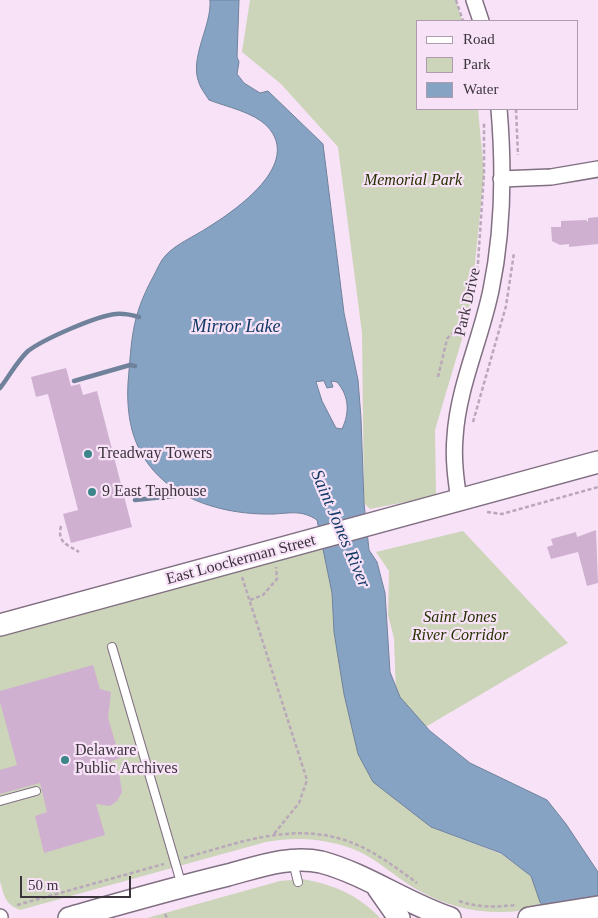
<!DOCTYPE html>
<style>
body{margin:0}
#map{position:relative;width:598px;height:918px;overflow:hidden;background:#f7e2f7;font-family:"Times New Roman",serif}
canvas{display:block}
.legend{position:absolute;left:416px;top:20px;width:162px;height:90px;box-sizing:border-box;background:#f7e2f7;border:1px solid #ac9cac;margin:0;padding:6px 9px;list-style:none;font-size:15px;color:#3c343c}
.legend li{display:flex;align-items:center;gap:10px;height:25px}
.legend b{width:25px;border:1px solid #ac9cac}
.scale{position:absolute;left:20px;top:876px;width:111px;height:22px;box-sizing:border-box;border:2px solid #3c343c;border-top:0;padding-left:6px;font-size:15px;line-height:18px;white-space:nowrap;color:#3c343c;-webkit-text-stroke:4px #f7e2f7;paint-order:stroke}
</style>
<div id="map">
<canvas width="598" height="918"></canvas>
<ul class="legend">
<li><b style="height:6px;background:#fff"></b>Road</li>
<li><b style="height:14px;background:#ccd5b9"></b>Park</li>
<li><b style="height:14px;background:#87a3c4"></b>Water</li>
</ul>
<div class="scale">50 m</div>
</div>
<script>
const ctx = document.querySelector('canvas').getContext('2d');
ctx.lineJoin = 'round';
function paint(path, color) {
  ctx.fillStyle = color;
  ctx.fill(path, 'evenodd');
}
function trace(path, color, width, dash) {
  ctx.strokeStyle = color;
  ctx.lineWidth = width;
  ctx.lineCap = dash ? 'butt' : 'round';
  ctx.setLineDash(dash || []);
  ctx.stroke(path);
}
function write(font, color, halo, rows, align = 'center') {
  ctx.font = font + ' "Times New Roman",serif';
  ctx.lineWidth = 4.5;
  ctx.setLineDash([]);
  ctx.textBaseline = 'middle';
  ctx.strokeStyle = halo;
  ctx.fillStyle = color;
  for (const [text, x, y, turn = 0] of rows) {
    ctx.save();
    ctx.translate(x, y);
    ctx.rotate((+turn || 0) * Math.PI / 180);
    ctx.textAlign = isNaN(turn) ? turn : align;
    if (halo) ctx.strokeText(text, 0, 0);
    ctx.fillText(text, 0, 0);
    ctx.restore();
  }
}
const green = new Path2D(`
 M250,0H456L462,21H417V109H478L484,174L470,312L435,430L436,496L370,509L364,503L362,333L338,147L281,84L242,52Z
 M463,531L568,643L417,732L396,695L394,638L388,615L389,571L376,552Z
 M323,548L332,593L334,632L431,827L501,854L531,876L543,906C502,918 455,912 418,890C394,877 376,857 350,848C323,838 294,837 266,842L20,910C5,904 4,896 0,881V634Z
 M302,879C332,884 359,895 380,918H147L280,881Z`);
const water = new Path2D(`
 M210,0H239L237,57L239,62L237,74L244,83L260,93L268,91L323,144L344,313L358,380L361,418L364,503L369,550L377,562L385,593L390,672L400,697L430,731L470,763L547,800L566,824L598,872V918H551L540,902L531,876L501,853L431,827L373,782L358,754L344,694L334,632L332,593L317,520C302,510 291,513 274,514C236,515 193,506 164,481C134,455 126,421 128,383C132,338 131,318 153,277C157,270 160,261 166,255C176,244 195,236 207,228C236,210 303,164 267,126C253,112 227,107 209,100C206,95 201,89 199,83C189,57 212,26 210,0ZM324,381L327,388L333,387L331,381L337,382C349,396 350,412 342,429L336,428L322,401L316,382Z`);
const stream = new Path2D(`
 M74,381L130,365L135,366
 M0,388C9,377 17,361 28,351C44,339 96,316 116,314C125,313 131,315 139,317
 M135,500L183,495`);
const building = new Path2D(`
 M598,217V244L569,247V244L560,245L552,241L551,227H561V221L586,220L588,222V218Z
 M66,368L71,386L80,384L83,395L97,391L132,527L71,543L63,514L78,510L48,394L36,397L31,377Z
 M596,530L598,583L587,586L578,552L551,559L547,547L553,545L551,539L576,532L577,537Z
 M93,665L100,689L111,692L108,718L120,758L107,763V765L119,773L122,792L117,801L110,806L96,804L105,835L44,853L35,816L47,812L40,783L0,794V770L17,765L0,702V691Z`);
const path = new Path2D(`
 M456,0L463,21
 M516,109L518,155
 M477,277L484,174V123
 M438,377L447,339L451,334L464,333
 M473,422L506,306L514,253
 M487,512L502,514L598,487
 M61,526C57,542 66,544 79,552
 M242,577L307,780L299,803L274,834
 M250,600L263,595L277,579L276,567
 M184,858C235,844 288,823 341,839C369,847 394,866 417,883
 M459,901C478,908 497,907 517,905
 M17,905L164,864
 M165,914L167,918`);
const lane = new Path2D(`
 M112,647L182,886
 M0,801L36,791
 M293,862L298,882`);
const street = new Path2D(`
 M474,0L481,21
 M501,179L551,177L598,169
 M459,501C456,480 453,459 455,437C458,387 481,339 491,290C503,232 504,168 499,109
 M0,917V918`);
const secondary = new Path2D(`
 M0,625L598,462
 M378,888L399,918
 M69,918C122,903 174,888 228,875C258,867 290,855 321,862C366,874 405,903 450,918
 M529,918L598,907`);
const markers = [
 [88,454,5,"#3d8589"],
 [92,492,5,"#3d8589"],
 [65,760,5,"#3d8589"]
];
const parkNames = [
 ["Memorial Park",413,181],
 ["Saint Jones",460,618],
 ["River Corridor",460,636]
];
const streetNames = [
 ["Park Drive",468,302,-77],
 ["East Loockerman Street",241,560,-15]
];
const poiNames = [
 ["Treadway Towers",98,454],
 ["9 East Taphouse",102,492],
 ["Delaware",75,751],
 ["Public Archives",75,769]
];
const waterNames = [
 ["Mirror Lake",236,327],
 ["Saint Jones River",340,529,67]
];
paint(green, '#ccd5b9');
paint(water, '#87a3c4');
trace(water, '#70829b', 1);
trace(stream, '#70829b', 4.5);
paint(building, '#d0b0d1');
trace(lane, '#816f82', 10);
trace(street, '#816f82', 18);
trace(secondary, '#816f82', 24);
trace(path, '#b9a8b9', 2.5, [4, 2.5]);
trace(lane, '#fff', 8);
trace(street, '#fff', 15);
trace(secondary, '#fff', 21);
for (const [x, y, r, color] of markers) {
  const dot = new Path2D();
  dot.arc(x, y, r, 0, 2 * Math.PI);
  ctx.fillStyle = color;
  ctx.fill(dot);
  trace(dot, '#f7e2f7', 2);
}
write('italic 16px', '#273201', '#f7e2f7', parkNames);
write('16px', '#3c343c', '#f7e2f7', streetNames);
write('16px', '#3c343c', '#f7e2f7', poiNames, 'left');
write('italic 18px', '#123965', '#f7e2f7', waterNames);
</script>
